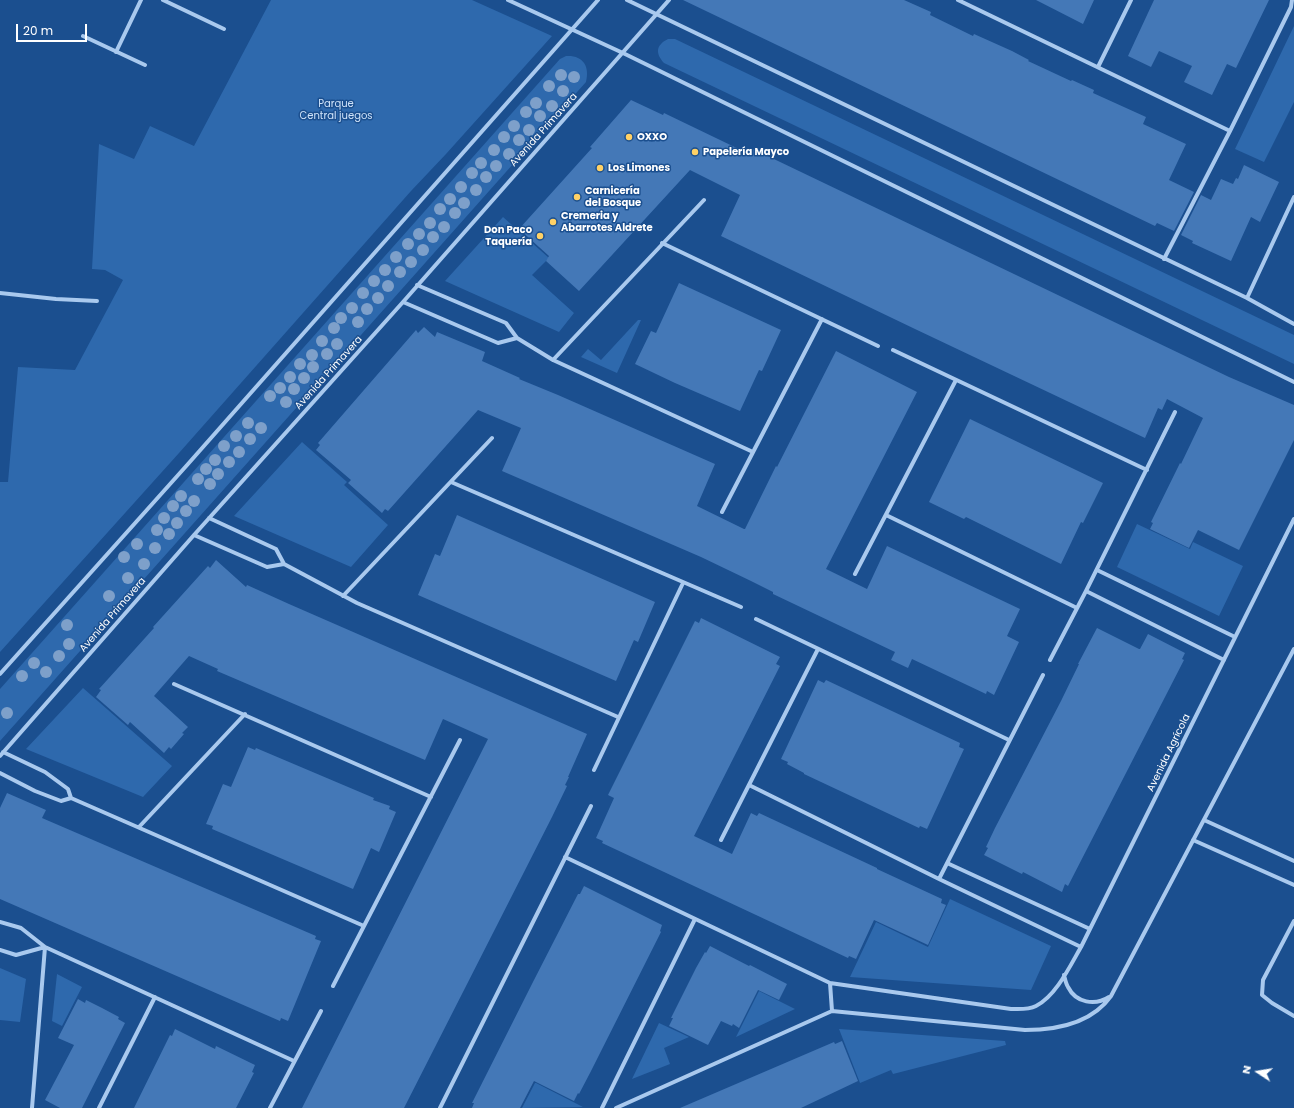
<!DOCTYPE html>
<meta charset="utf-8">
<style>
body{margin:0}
#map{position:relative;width:1294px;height:1108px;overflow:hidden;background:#1b4f8f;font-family:Poppins,sans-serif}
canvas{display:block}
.north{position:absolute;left:1238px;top:1052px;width:40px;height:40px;-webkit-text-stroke:3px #1b4f8f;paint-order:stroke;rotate:282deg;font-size:11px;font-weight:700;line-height:16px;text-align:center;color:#fff}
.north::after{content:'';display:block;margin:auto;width:14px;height:18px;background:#fff;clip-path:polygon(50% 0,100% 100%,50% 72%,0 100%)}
.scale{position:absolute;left:16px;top:24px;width:71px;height:18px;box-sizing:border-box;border:2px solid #fff;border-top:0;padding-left:5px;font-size:12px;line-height:14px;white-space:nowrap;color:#fff;-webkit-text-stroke:3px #1b4f8f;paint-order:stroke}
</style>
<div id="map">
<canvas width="1294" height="1108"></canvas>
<div class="north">N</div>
<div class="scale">20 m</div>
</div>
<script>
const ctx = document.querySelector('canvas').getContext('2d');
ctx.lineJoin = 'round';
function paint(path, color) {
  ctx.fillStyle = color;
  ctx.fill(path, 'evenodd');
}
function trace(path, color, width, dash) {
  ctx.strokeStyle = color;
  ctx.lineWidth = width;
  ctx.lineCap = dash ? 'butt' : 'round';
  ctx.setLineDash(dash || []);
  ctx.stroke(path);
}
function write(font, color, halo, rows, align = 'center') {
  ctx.font = font + ' Poppins,sans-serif';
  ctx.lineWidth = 3;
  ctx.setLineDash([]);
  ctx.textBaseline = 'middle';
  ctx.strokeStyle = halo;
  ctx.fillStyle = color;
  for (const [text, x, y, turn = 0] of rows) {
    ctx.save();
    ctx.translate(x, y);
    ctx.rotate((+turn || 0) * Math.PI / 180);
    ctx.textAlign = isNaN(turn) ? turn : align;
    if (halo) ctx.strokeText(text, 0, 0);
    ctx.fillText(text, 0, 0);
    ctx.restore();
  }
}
const green = new Path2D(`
 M271,0H472L552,36L446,154L411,191L179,453L0,652V482H8L18,367L75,370L123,280L105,270L92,269L99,144L134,159L150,126L194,146Z
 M1294,26V102L1264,162L1235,149Z
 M668,39H675L1294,335V364L664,63C655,53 656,45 668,39Z
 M566,56C583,55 590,66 586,82L0,741V689L560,59Z
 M503,217L549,258L532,275L574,313L559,332L445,281Z
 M638,320H641L617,373L581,357L588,349L601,360Z
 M302,442L347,482L344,485L388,525L351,567L234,516Z
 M1137,524L1190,549L1193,542L1243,566L1219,616L1117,567Z
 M83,688L172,766L143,797L26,749Z
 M950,899L1051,946L1031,990L850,977L876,922L928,947Z
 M0,968L26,979L20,1022L0,1020Z
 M57,974L82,987L62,1026L52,1021Z
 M759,991L795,1009L736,1037Z
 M659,1023L689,1037L664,1048L670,1064L632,1079Z
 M839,1029L1005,1041L1006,1045L893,1074L891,1070L860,1083Z
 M535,1083H536L583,1107L522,1108Z`);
const building = new Path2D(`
 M683,0H904L931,12L930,15L973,36L974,34L1012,51L1029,60L1028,61L1071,81L1072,80L1094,90L1093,93L1146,117L1143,124L1186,144L1169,180L1194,192L1174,231L1157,223L1155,226Z
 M1036,0H1094L1083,24Z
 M1154,0H1269L1236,68L1227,64L1212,95L1184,82L1192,66L1159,51L1151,67L1128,56Z
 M631,100L663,115L664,113L745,152L746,150L751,153L753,149L1229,377L1294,405V440L1239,550L1198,530L1189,548L1150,529L1153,523L1151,522L1180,463L1181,464L1203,418L1167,399L1162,410L1158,408L1145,438L915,329L721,236L740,195L690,170L579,291L546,261L549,256L519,229L592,148L590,147Z
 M1244,165L1279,182L1260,222L1251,217L1231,261L1192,243L1193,241L1181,235L1201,195L1211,200L1221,179L1233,184L1236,178L1238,179Z
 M679,283L781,330L762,371L759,370L740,411L675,383L635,364L651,331L656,333Z
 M424,327L435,337L437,332L485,352L482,361L520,378L519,379L558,395L715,464L697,506L744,529H745L776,466L777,467L836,351L917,392L826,569L867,589L887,546L1020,609L1007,636L1019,642L994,695L987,691L986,694L912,659L908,668L891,660L895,652L773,594V592L751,581L701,557L502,471L521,428L478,410L388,511L385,509L382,513L348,483L351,480L316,450L320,445L318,443L416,330L418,333Z
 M970,419L1103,483L1083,523L1081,522L1061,564L966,517L964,519L929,502Z
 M457,515L655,602L638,642L634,640L616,681L418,595L435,554L440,556Z
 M216,560L246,587L247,585L289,604L587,734L568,777H569L565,785L567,786L552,817L404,1108H302L488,739L443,719L425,760L217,671L218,669L189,656L154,696L188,727L182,733L184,734L171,749L169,747L164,753L130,722L128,725L96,697L101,690L99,689L154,628L153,627L208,566L210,568Z
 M701,618L780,657L776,664L780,666L694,836L732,854L751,813L757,816L759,813L877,868V869L942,899L941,903L946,905L928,945L874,920L856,959L849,956L848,958L602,843L603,841L596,838L614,798L608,795L695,621L699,623Z
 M1097,628L1139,649H1140L1148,634L1185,653L1182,659L1184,660L1068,886L1065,884L1062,892L1023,872L1022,874L984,855L988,848L986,847L995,828L1061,701L1079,664H1078Z
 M818,680L824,683L826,680L960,743L959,747L964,749L927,829L920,826L919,828L804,774V773L787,764L788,762L781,759Z
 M248,747L255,750L256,748L374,798L373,800L390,806L389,809L396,812L379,852L371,848L353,889L212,829L213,826L206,824L223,784L231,787Z
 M7,793L46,810L42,818L316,936L315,939L321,941L288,1021L281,1018L280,1021L0,899V808Z
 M584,886L662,925L660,931L661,932L590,1073L579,1094L578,1093L574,1101L534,1081L520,1108H472L474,1103H472L534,980L578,894H580Z
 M710,946L749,966L750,965L787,984L779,1000L758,990L739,1028L733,1024L732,1026L721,1021L708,1045L669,1026L673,1018H671L696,968L705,952L706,953Z
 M78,999L85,1003L86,1000L102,1008L119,1017L118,1019L125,1023L82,1108H60L45,1100L74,1045L58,1038Z
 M175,1029L215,1049L216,1046L255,1065L252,1072L254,1073L236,1108H134L170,1035L172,1036Z
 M842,1041L858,1081L801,1108H680L834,1042L835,1044Z`);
const street = new Path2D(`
 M163,0L224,29
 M508,0L623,53L1294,382
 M627,0L1247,298L1294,324
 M958,0L1230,131
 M83,36L145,65
 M116,52L141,0
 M1098,67L1131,0
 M662,243L878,346
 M1164,259L1230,131L1291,7L1292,0
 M417,285L506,323L517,338L553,360L753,452
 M0,293L56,299L97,301
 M1247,298L1294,197
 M403,302L498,343L517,338
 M893,350L1147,470
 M553,360L704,200
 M451,482L741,607
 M722,512L822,319
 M886,515L1077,608
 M209,518L276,549L284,564L357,603L618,717
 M194,535L267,567L284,564
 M1097,570L1235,637
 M855,574L956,380
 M1086,591L1224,660
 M343,596L492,438
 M756,619L1009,740
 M1050,660L1086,591L1175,412
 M0,674L188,464L598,0
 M174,684L431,797
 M3,752L45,772L68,789L71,798
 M0,756L194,535L403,302L669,0
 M594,770L683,583
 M0,773L35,791L61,801L71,798L364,926
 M749,785L939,879L1081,947
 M1204,820L1294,861
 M139,827L245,714
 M721,840L818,649
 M1193,840L1294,885
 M565,857L830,983L1011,1009C1020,1009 1028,1010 1036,1006C1056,996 1070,966 1081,947L1294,519
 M947,863L1090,929
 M939,879L1043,675
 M1294,921L1263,980L1262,995L1272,1003L1294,1016
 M0,922L21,928L45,947L294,1061
 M0,950L16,955L45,947
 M1064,975C1065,979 1066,984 1068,987C1076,1003 1095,1006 1109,997
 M830,983L832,1011
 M333,986L460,740
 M32,1108L45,947
 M99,1108L155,997
 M270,1108L321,1011
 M440,1108L591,806
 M602,1108L695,919
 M616,1108L832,1011L1025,1030C1056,1030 1092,1023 1111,996L1294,649`);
const trees = [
 [561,75],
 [574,77],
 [549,86],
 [563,91],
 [536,103],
 [552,106],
 [526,112],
 [540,116],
 [514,126],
 [529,130],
 [504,137],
 [519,140],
 [494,150],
 [509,154],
 [481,163],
 [496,166],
 [472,173],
 [486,177],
 [461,187],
 [476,190],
 [450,199],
 [464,203],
 [440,209],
 [455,213],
 [430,223],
 [444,227],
 [419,234],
 [433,237],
 [408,244],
 [423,250],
 [396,257],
 [411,262],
 [385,270],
 [400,272],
 [374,281],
 [388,286],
 [363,293],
 [378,298],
 [352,308],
 [367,309],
 [341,318],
 [358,322],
 [334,328],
 [322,341],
 [337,344],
 [327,354],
 [312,355],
 [300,364],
 [313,367],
 [290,377],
 [304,378],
 [280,388],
 [294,389],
 [270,396],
 [286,402],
 [248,423],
 [261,428],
 [236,436],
 [250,439],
 [224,446],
 [239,452],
 [215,460],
 [229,462],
 [206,469],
 [218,474],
 [198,479],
 [210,484],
 [181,496],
 [194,501],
 [173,506],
 [186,511],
 [164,518],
 [177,523],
 [157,530],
 [169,534],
 [137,544],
 [155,548],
 [124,557],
 [144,564],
 [128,578],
 [109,596],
 [67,625],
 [69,644],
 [59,656],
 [34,663],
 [46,672],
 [22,676],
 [7,713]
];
const markers = [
 [629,137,4,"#ffd166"],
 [695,152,4,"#ffd166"],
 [600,168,4,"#ffd166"],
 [577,197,4,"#ffd166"],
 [553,222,4,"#ffd166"],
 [540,236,4,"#ffd166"]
];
const parkNames = [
 ["Parque",336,104],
 ["Central juegos",336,116]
];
const streetNames = [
 ["Avenida Primavera",544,130,-48],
 ["Avenida Primavera",329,373,-48],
 ["Avenida Primavera",113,615,-49],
 ["Avenida Agrícola",1169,753,-64]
];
const poiNames = [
 ["OXXO",637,137],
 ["Papelería Mayco",703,152],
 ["Los Limones",608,168],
 ["Carnicería",585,191],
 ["del Bosque",585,203],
 ["Cremeria y",561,216],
 ["Abarrotes Aldrete",561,228],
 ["Don Paco",532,230,"right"],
 ["Taquería",532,242,"right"]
];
paint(green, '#2e69ad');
paint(building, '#4478b7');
trace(street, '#a9c9ee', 4);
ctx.fillStyle = '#7ea0ca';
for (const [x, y] of trees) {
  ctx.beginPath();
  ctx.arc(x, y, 6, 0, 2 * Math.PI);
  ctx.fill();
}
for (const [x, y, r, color] of markers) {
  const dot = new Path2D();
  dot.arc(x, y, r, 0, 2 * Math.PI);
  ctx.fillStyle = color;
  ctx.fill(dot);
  trace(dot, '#1b4f8f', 1.5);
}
write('10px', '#cfe3fa', '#1b4f8f', parkNames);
write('10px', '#fff', '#1b4f8f', streetNames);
write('bold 10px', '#fff', '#1b4f8f', poiNames, 'left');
</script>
